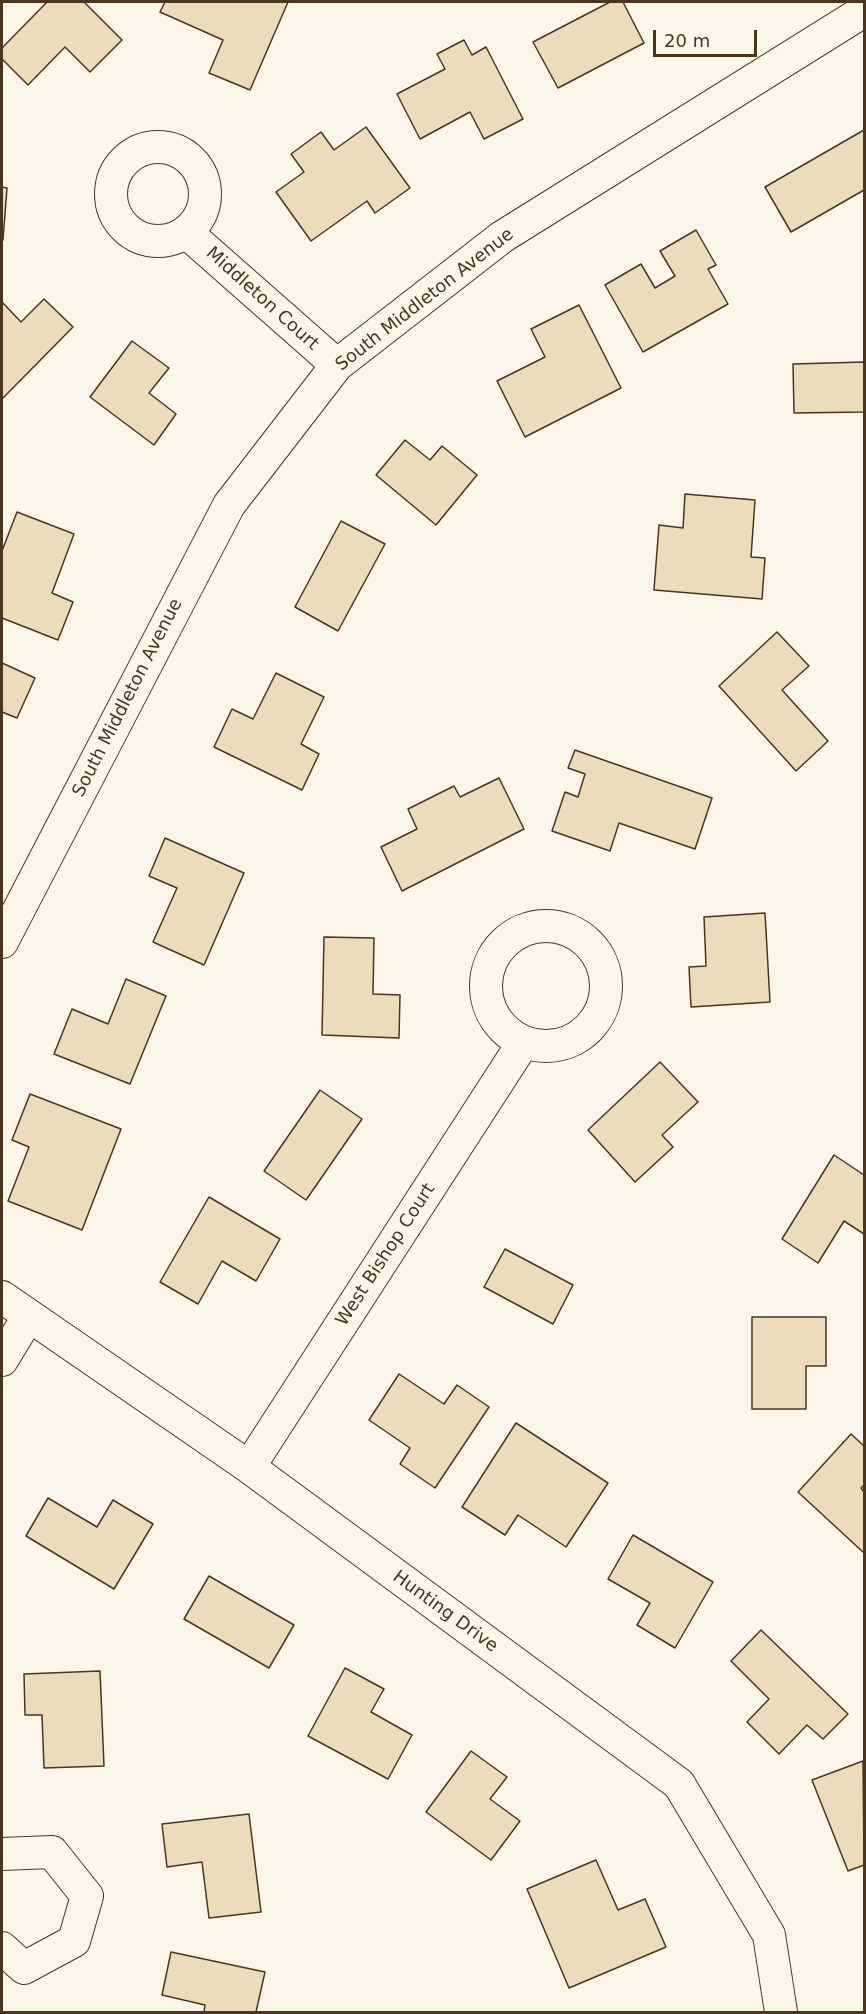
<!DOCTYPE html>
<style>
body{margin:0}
#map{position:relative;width:866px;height:2014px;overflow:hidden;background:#fbf6e9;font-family:"DejaVu Sans",sans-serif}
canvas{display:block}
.frame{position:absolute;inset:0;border:3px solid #4a3520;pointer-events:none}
.scale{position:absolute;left:653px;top:30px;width:104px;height:27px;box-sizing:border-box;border:3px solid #4a3520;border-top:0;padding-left:8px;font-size:18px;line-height:21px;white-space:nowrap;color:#4a3520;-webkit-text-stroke:4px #fbf6e9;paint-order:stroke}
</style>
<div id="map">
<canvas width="866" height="2014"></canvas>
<div class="frame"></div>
<div class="scale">20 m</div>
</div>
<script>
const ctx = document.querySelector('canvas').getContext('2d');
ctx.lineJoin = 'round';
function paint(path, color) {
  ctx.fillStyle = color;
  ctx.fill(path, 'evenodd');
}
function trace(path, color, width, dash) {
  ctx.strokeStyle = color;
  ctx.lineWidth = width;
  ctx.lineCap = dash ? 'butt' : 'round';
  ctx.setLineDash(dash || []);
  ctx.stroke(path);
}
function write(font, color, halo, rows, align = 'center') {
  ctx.font = font + ' "DejaVu Sans",sans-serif';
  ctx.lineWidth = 4.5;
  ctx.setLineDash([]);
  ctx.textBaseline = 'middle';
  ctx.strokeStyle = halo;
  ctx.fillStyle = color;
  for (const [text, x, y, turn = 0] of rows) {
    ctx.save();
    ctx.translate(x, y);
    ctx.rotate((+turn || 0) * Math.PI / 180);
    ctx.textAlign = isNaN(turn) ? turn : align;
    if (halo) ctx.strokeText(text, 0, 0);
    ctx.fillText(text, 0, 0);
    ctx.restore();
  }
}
const building = new Path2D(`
 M47,2H84L122,40L90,72L65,47L28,85L2,59V48Z
 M165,2H288L250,90L209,73L223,40L160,12Z
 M610,2H623L644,43L558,88L533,42Z
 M464,40L472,55L486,47L523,119L484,139L470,112L420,139L397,94L445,69L437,54Z
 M366,127L410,188L375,213L367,201L311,241L276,192L304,172L291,154L321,132L334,150Z
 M864,130V190L791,232L765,187Z
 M2,187L7,188L3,240H2Z
 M696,230L716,265L708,269L728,304L643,352L605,285L641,264L655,288L675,276L660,251Z
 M44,299L73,327L2,399V302L21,322Z
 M579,305L621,388L525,437L497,381L545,357L531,329Z
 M132,341L169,368L149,393L176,414L154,445L90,397Z
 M864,362V412L794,413L793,364Z
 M405,440L430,460L442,446L477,475L436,525L376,475Z
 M685,494L755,500L751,557L765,558L762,599L654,590L659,525L683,528Z
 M17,512L74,534L52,593L73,602L58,640L2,618V551Z
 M341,521L385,544L338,631L295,607Z
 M777,632L809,666L782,690L828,741L796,771L719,686Z
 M2,663L35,678L17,718L2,712Z
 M276,673L324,697L301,744L319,754L302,790L214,747L232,709L253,719Z
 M575,750L712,798L695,849L619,823L610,851L552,831L565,792L578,797L585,774L568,768Z
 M499,778L524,829L402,891L381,847L417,829L408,809L454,786L460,797Z
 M165,838L244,873L204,965L153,942L177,888L149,876Z
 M765,913L770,1002L691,1007L689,967L706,966L704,917Z
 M324,937L374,938L373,994L400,995L399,1038L322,1035Z
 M126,979L166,996L130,1084L54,1054L72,1009L108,1024Z
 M660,1062L698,1102L662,1135L673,1147L635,1182L588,1130Z
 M320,1090L362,1119L306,1200L264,1171Z
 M30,1094L121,1129L82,1230L8,1201L29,1147L12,1140Z
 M834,1155L864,1175V1234L844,1221L818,1263L782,1239Z
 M209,1197L280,1239L256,1281L222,1261L198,1304L160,1282Z
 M505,1249L573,1285L553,1324L484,1287Z
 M752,1317H826V1366H806V1409H752Z
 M399,1374L444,1404L457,1385L489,1407L435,1488L400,1464L410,1448L369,1420Z
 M516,1423L608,1483L566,1547L518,1515L505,1535L462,1507Z
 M851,1434L864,1446V1485L861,1488L864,1492V1553L798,1492Z
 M48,1498L97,1527L113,1500L153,1524L114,1589L26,1536Z
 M633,1535L713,1582L675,1648L637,1625L650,1603L608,1579Z
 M209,1576L294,1625L269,1668L184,1619Z
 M761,1630L848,1714L823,1739L807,1725L779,1754L747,1722L769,1699L731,1661Z
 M345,1668L384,1689L371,1712L412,1735L388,1779L308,1736Z
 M100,1671L104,1766L44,1768L42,1715H25L24,1674Z
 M471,1751L507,1777L490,1799L520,1821L491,1860L426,1812Z
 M863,1761L864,1865L848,1871L812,1780Z
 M249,1814L261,1912L209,1918L202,1862L167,1867L162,1824Z
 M596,1860L618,1910L645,1899L666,1947L569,1988L527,1889Z
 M171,1952L265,1972L256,2012H204L205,2005L162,1995Z`);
const street = new Path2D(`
 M111 194a47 47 0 1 1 94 0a47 47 0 1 1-94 0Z
 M186,232L337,365
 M486 986a60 60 0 1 1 120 0a60 60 0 1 1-120 0Z
 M2,942L229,505L337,365L502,237L864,11
 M2,1297L249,1467L679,1784L769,1935L781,2012
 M2,1360L28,1317
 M249,1467L523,1043
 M2,1854L52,1852L87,1896L74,1941L24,1968L2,1948`);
const streetNames = [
 ["Middleton Court",262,299,42],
 ["South Middleton Avenue",425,300,-38],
 ["South Middleton Avenue",128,698,-63],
 ["West Bishop Court",386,1255,-57],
 ["Hunting Drive",445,1612,36]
];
paint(building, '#ecdcbc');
trace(building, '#4a3520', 1.5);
trace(street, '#4a3520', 34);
trace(street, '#fbf6e9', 32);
write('18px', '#4a3520', '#fbf6e9', streetNames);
</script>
